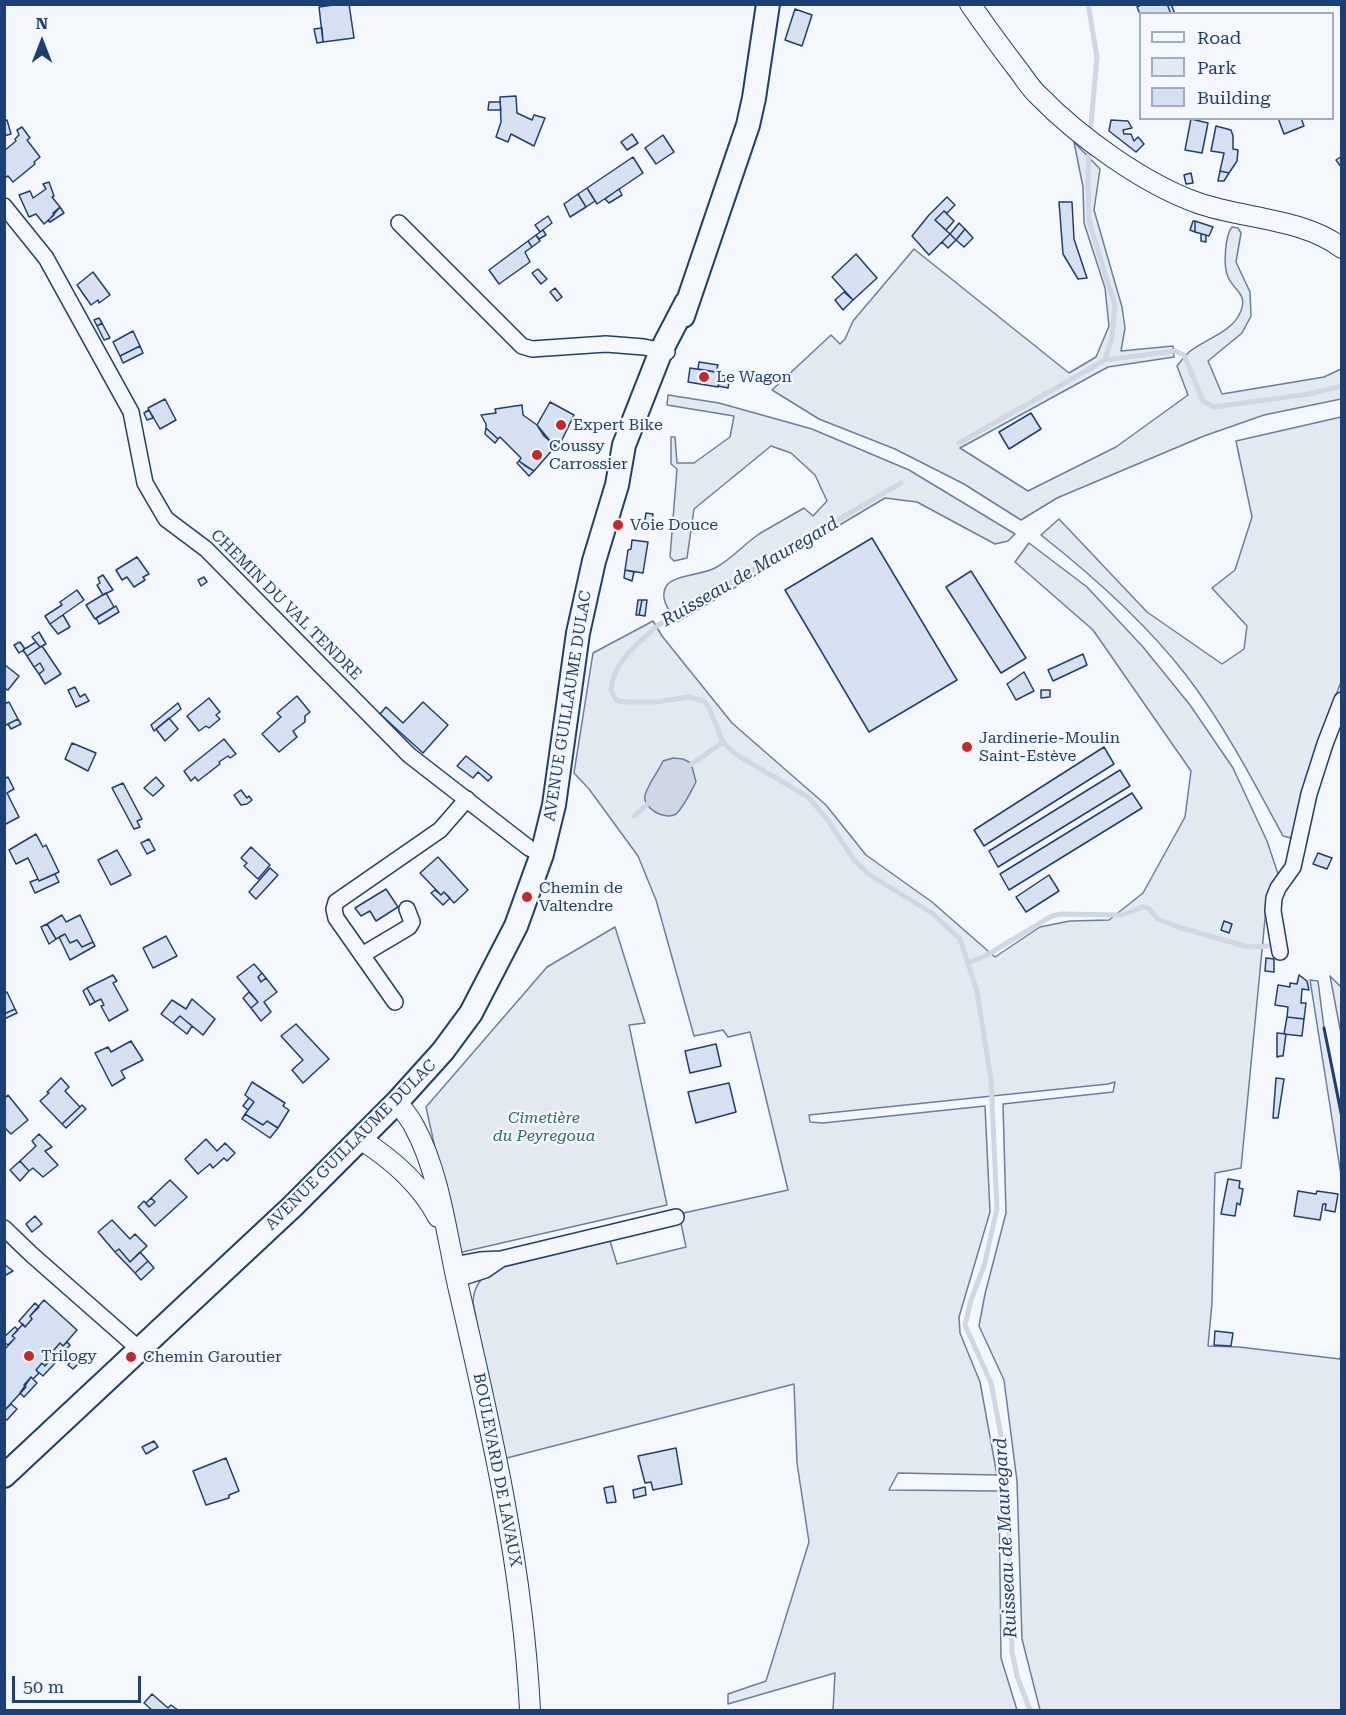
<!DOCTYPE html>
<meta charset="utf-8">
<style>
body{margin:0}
#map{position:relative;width:1346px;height:1715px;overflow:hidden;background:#f4f7fb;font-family:"Roboto Serif",serif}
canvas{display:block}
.frame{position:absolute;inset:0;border:6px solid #1d3f73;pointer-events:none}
.legend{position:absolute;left:1139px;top:12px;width:195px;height:108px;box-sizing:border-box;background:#f4f7fb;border:2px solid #9eadc5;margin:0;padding:8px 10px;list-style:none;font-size:18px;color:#1d3f73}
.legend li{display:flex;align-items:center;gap:12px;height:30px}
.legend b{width:30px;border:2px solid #9eadc5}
.north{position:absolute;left:12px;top:12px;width:60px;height:60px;-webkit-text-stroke:4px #f4f7fb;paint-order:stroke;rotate:0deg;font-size:16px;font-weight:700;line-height:24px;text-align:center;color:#1d3f73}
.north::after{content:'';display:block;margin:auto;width:21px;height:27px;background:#1d3f73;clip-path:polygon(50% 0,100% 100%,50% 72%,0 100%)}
.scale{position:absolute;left:12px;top:1676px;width:129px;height:27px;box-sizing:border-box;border:3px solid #1d3f73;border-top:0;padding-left:8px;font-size:18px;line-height:21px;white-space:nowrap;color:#1d3f73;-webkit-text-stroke:4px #f4f7fb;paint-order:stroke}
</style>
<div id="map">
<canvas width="1346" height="1715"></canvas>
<div class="frame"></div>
<ul class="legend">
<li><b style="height:8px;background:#f4f7fb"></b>Road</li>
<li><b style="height:16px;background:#e3e9f0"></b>Park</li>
<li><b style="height:16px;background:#d5e0f0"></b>Building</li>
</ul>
<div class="north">N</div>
<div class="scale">50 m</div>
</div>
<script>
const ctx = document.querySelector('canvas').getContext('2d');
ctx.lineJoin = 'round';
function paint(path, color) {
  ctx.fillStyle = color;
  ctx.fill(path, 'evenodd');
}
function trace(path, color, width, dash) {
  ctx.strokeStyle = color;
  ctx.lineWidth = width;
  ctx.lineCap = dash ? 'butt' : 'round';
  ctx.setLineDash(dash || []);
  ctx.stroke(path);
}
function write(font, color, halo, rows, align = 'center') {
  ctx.font = font + ' "Roboto Serif",serif';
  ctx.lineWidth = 4.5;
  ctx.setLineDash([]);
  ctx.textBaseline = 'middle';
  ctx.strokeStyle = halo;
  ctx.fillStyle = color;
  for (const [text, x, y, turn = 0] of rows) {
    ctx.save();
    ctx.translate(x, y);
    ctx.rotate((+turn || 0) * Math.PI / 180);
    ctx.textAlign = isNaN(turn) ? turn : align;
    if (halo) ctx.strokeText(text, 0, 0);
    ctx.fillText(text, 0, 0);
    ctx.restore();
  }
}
const green = new Path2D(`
 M1074,142L1100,169L1094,210L1122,307L1125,328L1121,351L1173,346L1174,357L1108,367L960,448L1028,491L1116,447L1188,395L1177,366C1181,361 1185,356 1189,352C1205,339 1232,332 1240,313C1249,294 1234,291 1228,277C1223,267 1225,235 1232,227L1238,228L1241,233L1236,262L1250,292L1251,316L1242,333L1208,361L1222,394L1324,377L1341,369V399L1264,415L1204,436L1057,498L1021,520L964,484L895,449L819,419L772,390L831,335L840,344L845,339L853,321L914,249L1069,373L1096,357L1109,326L1105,288L1084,223L1083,187Z
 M668,395L719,403L812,429L909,470L1015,534L1008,541L995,544L917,502L885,498L677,622C670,612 658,598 667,585C675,575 702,575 715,568C731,560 744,544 759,534C774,525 789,517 804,508L813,516L827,501L815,475L791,453L771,446L694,509L687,558L674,561L670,557L677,469L671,464V437H675L677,463H694L730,437L734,416L667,405Z
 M1341,417V682L1317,744L1291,838L1283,836C1254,782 1223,723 1186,675C1145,622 1093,576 1041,535L1059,519L1147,612L1222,664L1244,649L1247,626L1212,588L1235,570L1252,517L1236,441Z
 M1029,543L1087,587L1143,647L1190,705L1233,768L1267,841L1279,877L1267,898L1241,1168L1215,1173L1212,1303L1208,1346L1239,1347L1340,1359L1341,1355V1710H1040L1022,1639L1017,1481L1004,1380L979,1326L985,1294L1006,1213L1003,1104L1113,1092L1115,1082L1108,1084L809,1115L810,1122L823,1123L985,1106L990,1212L959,1317L960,1333L980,1382L997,1475L898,1473L889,1490L999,1491L1001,1658L1017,1710H833L835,1673L728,1704V1694L766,1681L809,1542L797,1463L794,1384L503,1459L473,1302C474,1286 480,1280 491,1270L610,1241L617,1264L686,1247L679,1214L788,1190L750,1032L728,1037L723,1030L694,1036L656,900L638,856L589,789L574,773L593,653L653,621L662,636L732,723L826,805L866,855L932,902L995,957L1040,927L1070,921L1109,920L1143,893L1185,817L1191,771L1093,630L1015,562Z
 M615,927L645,1023L629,1025L667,1205L458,1253L426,1107L547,967Z
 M1330,976L1341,987V1034Z
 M1310,980L1318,981L1324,1028L1341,1117V1175Z`);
const water = new Path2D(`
 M673,758L683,759L691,763L696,782C691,791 684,807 676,814C665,821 642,808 645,795C648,784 658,772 663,761Z`);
const stream = new Path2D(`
 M1088,4L1097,57L1090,135
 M1105,360L1175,351L1184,355L1203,401L1214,407L1309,394L1342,386
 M959,443L1105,360L1112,337L1115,306L1089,221L1088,178L1089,148
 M901,483L657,626C637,644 613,662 611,690L616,700L625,702H656L689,697L704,701L709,708L723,742L737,755L808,797L827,819L854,860L867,873L933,914L960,939L977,991L991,1080L997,1209L984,1266L971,1300L965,1325L991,1383L1004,1451L1009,1541L1012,1652L1017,1676L1030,1710
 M686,768L723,742
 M634,816L651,801
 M968,963L987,955L1052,916L1061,914L1122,915L1142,907L1148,908L1158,919L1178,927L1248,947L1269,946`);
const building = new Path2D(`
 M341,4H349L354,38L323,42L319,7Z
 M1167,4L1171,14H1140L1137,7L1143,4Z
 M1167,4H1171L1175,14H1171Z
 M795,9L812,15L802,46L785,40Z
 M322,28L323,42L317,43L314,29Z
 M516,96L517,113L532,120L534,115L545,118L534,146L511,134L508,142L496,137L501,122L500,97Z
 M489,102H500L501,110H488Z
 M1278,118H1301L1304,126L1284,134Z
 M1191,119L1208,123L1202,153L1185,150Z
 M7,120L11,134L4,136V121Z
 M1111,120L1128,121L1132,128L1123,130L1124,134H1131L1134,141L1138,137L1144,144L1136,152L1109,131Z
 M1216,126L1231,130L1233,136V149L1238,150L1237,161L1229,173L1220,171L1224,153L1211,151Z
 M22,127L30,138L27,140L40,157L34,162L35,164L13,182L8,176L4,178V151L16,141L15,139L19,135L17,130Z
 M632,134L638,143L627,150L621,142Z
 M663,135L674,152L656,164L645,148Z
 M1342,156V168L1336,160Z
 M633,157L643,173L597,204L587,188Z
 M1220,171L1229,173L1224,181H1218Z
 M1191,173L1193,183L1186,184L1184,175Z
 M49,182L54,196L52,197L60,207L53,213L54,215L44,224L36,214L29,217L19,195L30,191L33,198L46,189L43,184Z
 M587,188L595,201L586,207L578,194Z
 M619,189L622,195L609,203L605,199Z
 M578,194L586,207L570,217L564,204Z
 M947,197L955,205L947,213L944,211L935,220L950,234L929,255L912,236L929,215Z
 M1059,202H1072L1074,239L1087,278L1078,279L1063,254Z
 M60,207L64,213L50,222L48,221Z
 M944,211L954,221L946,230L935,220Z
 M548,216L552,223L540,232L535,225Z
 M1193,221H1195V232L1190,230Z
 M1195,221L1213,227L1209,236L1195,232Z
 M959,223L965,229L956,240L950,234Z
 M965,229L973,238L964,247L956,240Z
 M543,230L546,235L539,239L536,235Z
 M950,234L956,240L948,248L942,242Z
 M1201,234L1206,235V242L1201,241Z
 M536,235L540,241L532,247L528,241Z
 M528,241L532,247L525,252L530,262L499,284L489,270Z
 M856,254L877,278L853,300L832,277Z
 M538,269L547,279L541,284L532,273Z
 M93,272L110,295L99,303L98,300L91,305L77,285Z
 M555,288L562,297L557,301L550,292Z
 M844,292L853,300L843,310L835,300Z
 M99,318L102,323L97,326L94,320Z
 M102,323L110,338L104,340L97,326Z
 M133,331L140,346L120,356L113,342Z
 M140,346L143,353L123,363L120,356Z
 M699,362L718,365L716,372L698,369Z
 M690,368L721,373L718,387L688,382Z
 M720,375L730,377L728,388L718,386Z
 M165,399L176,420L160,429L148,408Z
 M550,402L574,415L558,448L544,436L537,425Z
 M522,405L523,415L537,425L555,447L534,471L524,465L519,461L521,458L500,437L498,439L486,428V424L481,415L496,413L495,409Z
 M149,410L153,418L147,420L144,413Z
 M1031,413L1041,429L1009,449L999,432Z
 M486,428L498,439L495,443L485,434Z
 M519,461L534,471L529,476L517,463Z
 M646,513L653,514L651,527L644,525Z
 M872,538L957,680L869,732L785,590Z
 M632,540L648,542L643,573L625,570L628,550L631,549Z
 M137,557L149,574L143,577L145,580L134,587L127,577L122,580L116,570Z
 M625,570L634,572L632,581L624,578Z
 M971,571L1026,658L1001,673L946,587Z
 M103,575L113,590L103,595L97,585L100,583L98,578Z
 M204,577L207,582L201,586L198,580Z
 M77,590L84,600L50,624L45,616L62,605L60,602Z
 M106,593L114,607L95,619L86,605Z
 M638,600H642L639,615H636Z
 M642,600H647L645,616L639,615Z
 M116,606L119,612L99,624L96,618Z
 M63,615L70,627L58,634L50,624Z
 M39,632L46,644L40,647L32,637Z
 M20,642L25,649L19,653L14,645Z
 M36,642L40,647L27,656L23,650Z
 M42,646L61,674L45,684L39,674L44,670L40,663L34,667L27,656Z
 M1083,654L1087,665L1053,681L1048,670Z
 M40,663L44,670L39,674L34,667Z
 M5,665L19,676L8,690L4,688Z
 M1024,672L1034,691L1016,700L1007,684Z
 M75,687L80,697L85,694L89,701L76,707L68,690Z
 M1041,690H1050V697L1041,698Z
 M297,696L310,712L305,716V722L293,731L297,737L279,752L262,734L281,717L277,713Z
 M209,698L220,712L216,715L220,719L209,728L206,726L199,731L187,716Z
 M9,702L18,719L4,726V704Z
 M423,702L448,725L423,753L380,714L386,707L403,723Z
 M178,703L181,709L154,731L151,725Z
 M169,718L178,729L165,741L156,729Z
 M18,719L21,724L11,729L8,724Z
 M224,739L236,754L230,758L228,756L219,762L220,764L198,781L195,777L191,781L184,771Z
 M72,743L96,753L88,771L65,759Z
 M1104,747L1114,764L984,846L974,830Z
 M466,756L492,777L488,781L478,772L473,778L457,766Z
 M1120,770L1130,786L998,867L989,851Z
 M8,777L14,789L7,793L19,817L4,825V779Z
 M156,777L164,786L153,796L144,788Z
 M123,783L142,819L137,821L140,827L134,829L112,788Z
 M241,790L247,798L249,796L252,800L247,804L241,805L234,795Z
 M1132,793L1142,808L1009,890L1000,874Z
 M36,834L43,847L46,845L59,872L39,881L28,858L16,864L9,850Z
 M149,839L155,850L147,854L141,843Z
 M251,847L270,865L258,879L244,866L247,863L241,858Z
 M117,850L131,875L111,885L98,860Z
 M1318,853L1332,858L1327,869L1313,864Z
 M438,857L468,890L454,903L444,892L441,895L420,873Z
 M270,868L278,875L256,899L249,892Z
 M55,874L59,882L35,893L30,882L38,879L39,881Z
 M1049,875L1059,891L1026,912L1016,897Z
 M386,889L398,907L376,921L370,911L361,916L355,908Z
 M435,890L441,895L444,892L450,898L443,905L431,893Z
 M62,915L66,922L80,915L93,942L82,947L77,940L70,943L65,934L56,939L47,924Z
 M1224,921L1232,924L1229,933L1221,930Z
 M47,924L56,939L49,944L41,927Z
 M65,934L70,943L77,940L82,947L93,942L95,946L70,960L59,937Z
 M166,936L177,956L153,968L143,948Z
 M1266,958L1274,959V972L1265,971Z
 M254,964L262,973L258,977L261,982L266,978L277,992L264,1002L271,1012L261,1021L251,1008L258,1002L237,977Z
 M262,973L266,978L261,982L258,977Z
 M113,975L117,981L113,983L128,1010L109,1021L101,1006L104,1005L101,999L95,1002L87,988Z
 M1299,975L1307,981L1309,990L1302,989L1301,1003H1306L1304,1019L1287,1017L1288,1007L1275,1005L1278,985L1290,987V983L1297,984Z
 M87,988L95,1002L90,1005L83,991Z
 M7,992L15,1009L4,1014V993Z
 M249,992L258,1002L251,1008L243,998Z
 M192,999L215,1019L203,1035L180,1016L173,1023L161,1014L172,1000L186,1009Z
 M15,1009L17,1013L4,1019V1014Z
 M180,1016L192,1026L187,1034L173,1023Z
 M1287,1017L1304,1019L1302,1036L1284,1034Z
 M296,1024L329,1059L303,1083L292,1070L303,1060L281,1036Z
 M1277,1033L1286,1034L1283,1056H1280L1277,1057Z
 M131,1041L143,1060L121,1071L125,1078L112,1086L95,1053L108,1047L111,1052Z
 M716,1044L721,1066L690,1073L685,1051Z
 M61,1078L69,1087L65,1091L80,1107L62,1124L40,1101L49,1093L47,1092Z
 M1276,1078L1284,1079L1278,1118H1273Z
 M252,1082L285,1103L283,1106L289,1110L278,1128L267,1121L263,1125L245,1114L254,1102L245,1095Z
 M729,1083L736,1112L696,1123L688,1092Z
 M8,1095L28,1120L11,1134L4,1127V1099Z
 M249,1098L254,1102L248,1110L243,1106Z
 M82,1105L86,1109L66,1128L62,1124Z
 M245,1114L263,1125L267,1121L278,1128L270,1138L242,1119Z
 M39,1134L52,1147L45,1151L58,1165L43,1177L33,1168L29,1171L20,1161L36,1146L32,1141Z
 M206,1139L217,1151L225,1143L235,1153L227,1161L224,1158L213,1168L210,1164L198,1174L185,1159Z
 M20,1161L29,1171L20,1181L10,1170Z
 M1228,1179L1240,1181L1239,1188L1243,1189L1240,1205L1237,1203L1235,1216L1221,1214Z
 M170,1180L187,1197L155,1226L138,1207L144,1201L149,1207L155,1202L151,1198Z
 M1298,1191L1316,1194L1317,1191L1338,1194L1335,1212L1325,1210L1326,1204H1323L1320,1220L1294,1216Z
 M151,1198L155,1202L149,1207L146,1203Z
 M35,1216L42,1224L32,1232L26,1224Z
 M112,1220L130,1239L135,1234L147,1246L130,1262L119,1249L115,1252L98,1232Z
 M119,1249L130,1262L140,1252L148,1261L135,1273L115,1252Z
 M148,1261L154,1268L141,1280L135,1273Z
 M4,1264L13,1271L4,1276Z
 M44,1300L77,1330L63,1346L60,1343L53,1351L56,1353L45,1366L42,1363L36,1370L39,1373L33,1379L31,1377L24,1385L26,1387L4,1411V1350L15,1338L12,1336L23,1324L25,1327L32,1319L30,1316Z
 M35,1303L39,1307L30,1316L32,1319L25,1327L19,1321Z
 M15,1327L18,1330L12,1336L15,1338L8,1345L4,1342V1337Z
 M1215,1331L1233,1333L1231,1346L1214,1345Z
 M67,1342L70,1345L60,1357L53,1351L60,1343L63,1346Z
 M75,1356L81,1361L73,1369L68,1365Z
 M51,1359L55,1363L43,1376L36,1370L42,1363L45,1366Z
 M31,1377L37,1383L24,1397L20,1393Z
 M11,1404L17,1409L7,1420L4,1418V1411Z
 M154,1441L158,1447L146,1454L142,1447Z
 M676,1448L682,1484L653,1490L651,1482L645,1483L638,1456Z
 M226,1458L239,1491L229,1495V1498L206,1505L193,1471Z
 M613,1486L616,1502L607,1503L604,1488Z
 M645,1487L646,1495L634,1498L633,1490Z
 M152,1694L168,1708L171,1705L178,1710H152L144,1703Z`);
const minor = new Path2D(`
 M4,206L46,258L131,412L145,483L166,519L206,549L409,755L529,848L542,854
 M399,223L522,346L532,349L606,344L644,347L667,352
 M1280,952L1273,911L1274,898L1278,888L1293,867L1309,794L1325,744L1342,700
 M362,955L409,927L412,922L407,909
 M395,1002L336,918L334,909L336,902L440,830L467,799
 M4,1228L31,1254L139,1349
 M501,1259L676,1217
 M453,1265L480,1260L501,1259L485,1270L457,1279`);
const tertiary = new Path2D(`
 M970,4C986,27 1002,49 1019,71C1025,79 1031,89 1039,96C1079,137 1144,184 1198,203C1243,219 1303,218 1342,248
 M397,1102C403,1110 411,1119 415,1128C440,1174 447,1238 459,1290C491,1428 523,1568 530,1710
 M360,1139C392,1159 420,1183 438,1217`);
const secondary = new Path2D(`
 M683,316L748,125L754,98L768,4
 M4,1476L293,1206L397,1102L443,1051L471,1013L516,926L542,854L554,805L578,633L594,561L617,485L624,445L661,351L686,303`);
const wall = new Path2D(`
 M1324,1028L1342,1117`);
const markers = [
 [704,377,6,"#c62828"],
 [561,425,6,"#c62828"],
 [537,455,6,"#c62828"],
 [618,525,6,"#c62828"],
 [967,747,6,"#c62828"],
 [527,897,6,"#c62828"],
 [29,1356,6,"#c62828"],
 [131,1357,6,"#c62828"]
];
const poiNames = [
 ["Le Wagon",716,377],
 ["Expert Bike",573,425],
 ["Coussy",549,446],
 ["Carrossier",549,464],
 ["Voie Douce",630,525],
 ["Jardinerie-Moulin",979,738],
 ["Saint-Estève",979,756],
 ["Chemin de",539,888],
 ["Valtendre",539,906],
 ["Trilogy",41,1356],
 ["Chemin Garoutier",143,1357]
];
const streetNames = [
 ["CHEMIN DU VAL TENDRE",286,605,45],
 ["AVENUE GUILLAUME DULAC",568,706,-81],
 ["AVENUE GUILLAUME DULAC",351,1145,-45],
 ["BOULEVARD DE LAVAUX",497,1470,79]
];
const parkNames = [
 ["Cimetière",544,1118],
 ["du Peyregoua",544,1136]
];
const waterNames = [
 ["Ruisseau de Mauregard",750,572,-30],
 ["Ruisseau de Mauregard",1006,1538,-93]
];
paint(green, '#e3e9f0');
trace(green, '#687fa3', 1.5);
paint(water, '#cfd7e4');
trace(water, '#687fa3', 1.5);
trace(stream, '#cfd7e4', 5);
paint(building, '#d5e0f0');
trace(building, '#1d3f73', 1.5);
trace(minor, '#1d3f73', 18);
trace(tertiary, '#1d3f73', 22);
trace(secondary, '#1d3f73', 26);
trace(minor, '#f4f7fb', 15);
trace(tertiary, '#f4f7fb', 20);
trace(secondary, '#f4f7fb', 22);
trace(wall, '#1d3f73', 3);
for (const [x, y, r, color] of markers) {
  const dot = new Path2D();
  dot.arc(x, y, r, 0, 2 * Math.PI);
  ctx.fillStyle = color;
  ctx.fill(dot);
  trace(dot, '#f4f7fb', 2);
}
write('16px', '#1d3f73', '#f4f7fb', poiNames, 'left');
write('16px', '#1d3f73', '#f4f7fb', streetNames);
write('italic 16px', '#2c6c60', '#f4f7fb', parkNames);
write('italic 18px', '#1d3f73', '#f4f7fb', waterNames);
</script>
